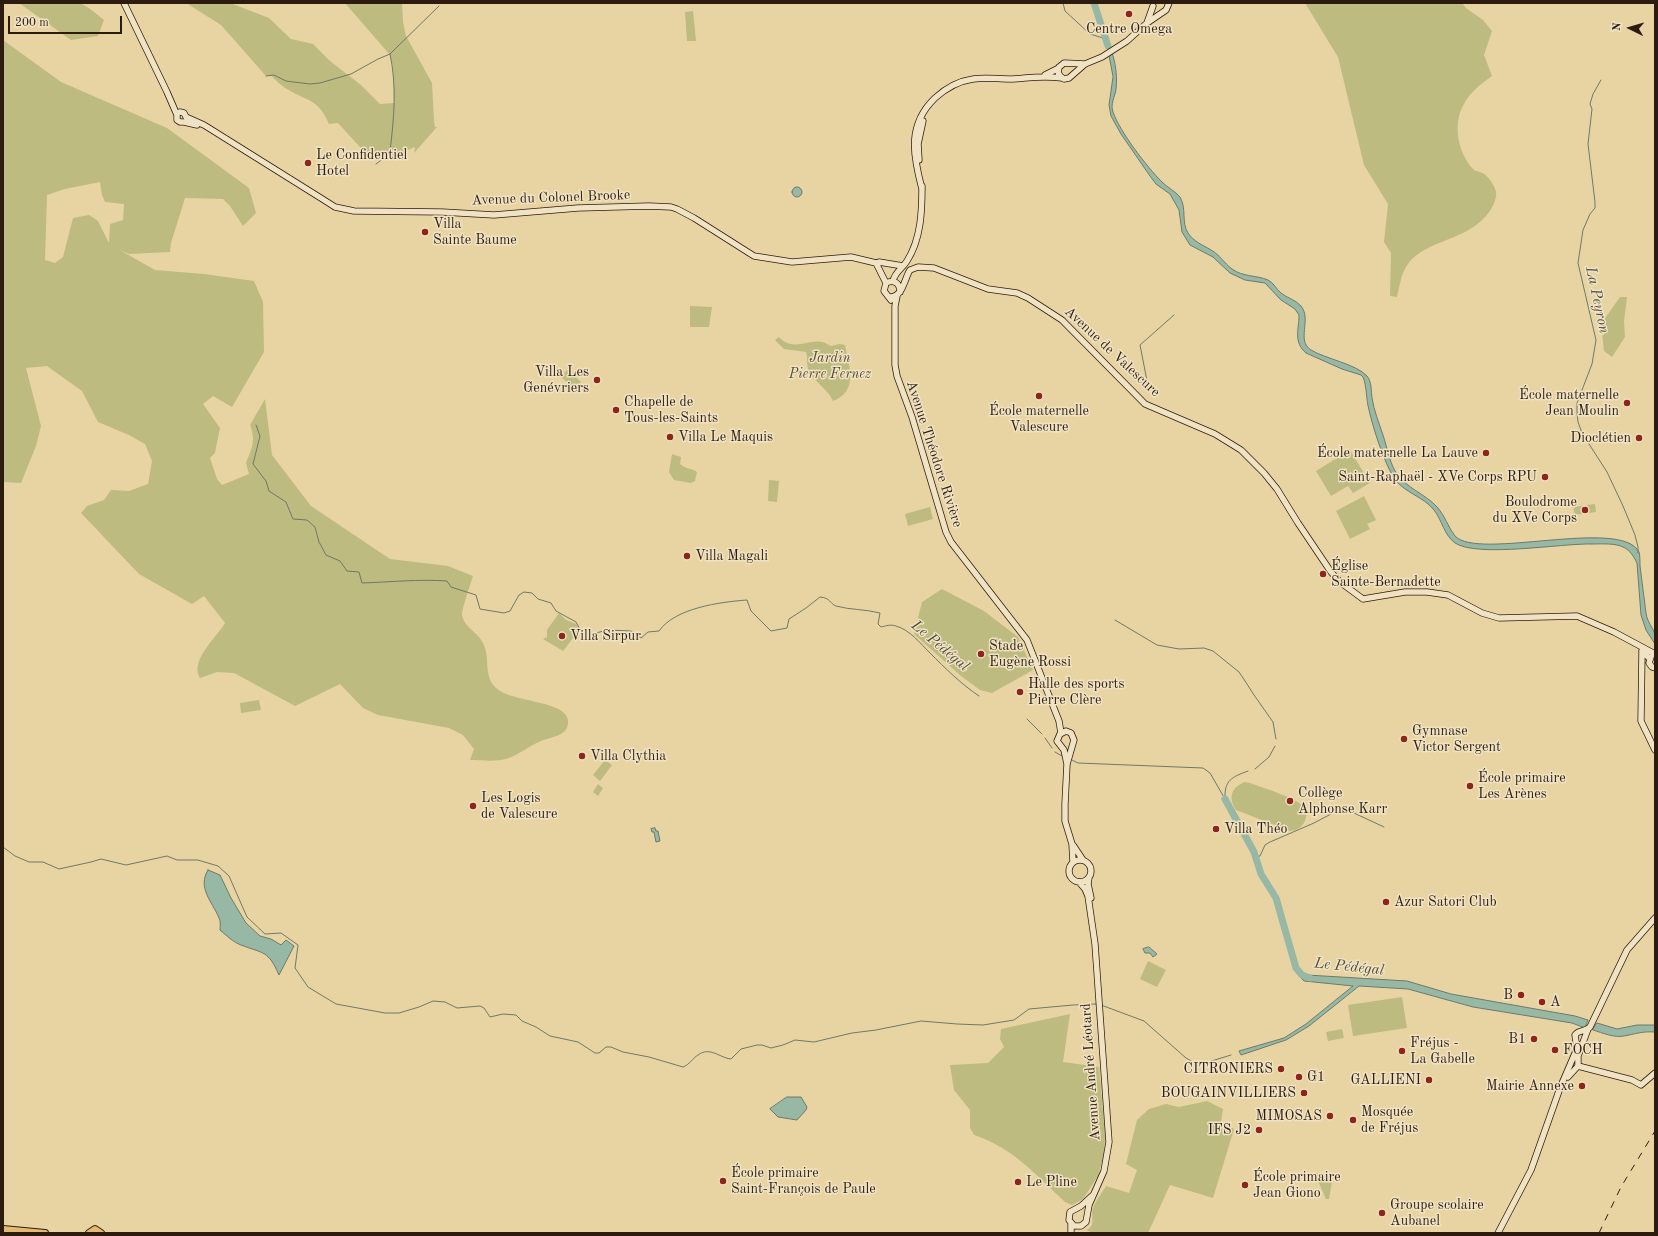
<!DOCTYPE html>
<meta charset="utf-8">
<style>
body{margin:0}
#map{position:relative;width:1658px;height:1236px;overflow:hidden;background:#e8d4a3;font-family:"Old Standard TT",serif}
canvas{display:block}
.frame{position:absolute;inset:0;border:4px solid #2e1b10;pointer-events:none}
.north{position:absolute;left:1610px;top:8px;width:40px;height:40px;-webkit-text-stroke:3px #f0e3c3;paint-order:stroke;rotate:275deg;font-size:11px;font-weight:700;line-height:16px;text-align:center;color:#2e1b10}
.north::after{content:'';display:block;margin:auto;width:14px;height:18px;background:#2e1b10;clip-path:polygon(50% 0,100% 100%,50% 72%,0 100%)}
.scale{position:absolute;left:8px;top:16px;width:114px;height:18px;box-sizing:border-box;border:2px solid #2e1b10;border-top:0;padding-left:5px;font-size:12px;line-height:14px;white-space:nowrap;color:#2e1b10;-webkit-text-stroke:3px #f0e3c3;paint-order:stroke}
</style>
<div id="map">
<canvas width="1658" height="1236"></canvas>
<div class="frame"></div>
<div class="north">N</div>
<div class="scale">200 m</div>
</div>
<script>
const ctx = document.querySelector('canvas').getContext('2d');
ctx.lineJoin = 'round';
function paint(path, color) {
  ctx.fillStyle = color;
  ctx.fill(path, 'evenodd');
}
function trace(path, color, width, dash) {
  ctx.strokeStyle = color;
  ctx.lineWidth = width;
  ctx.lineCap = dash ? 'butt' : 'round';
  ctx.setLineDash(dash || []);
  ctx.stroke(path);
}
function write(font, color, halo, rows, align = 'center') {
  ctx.font = font + ' "Old Standard TT",serif';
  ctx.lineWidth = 3;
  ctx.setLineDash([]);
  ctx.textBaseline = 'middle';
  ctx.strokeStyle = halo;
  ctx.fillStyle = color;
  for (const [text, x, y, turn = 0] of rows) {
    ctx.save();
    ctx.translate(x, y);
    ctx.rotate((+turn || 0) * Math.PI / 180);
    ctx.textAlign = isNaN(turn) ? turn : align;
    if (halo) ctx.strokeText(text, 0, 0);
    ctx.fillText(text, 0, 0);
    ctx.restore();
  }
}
const green = new Path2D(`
 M19,3H80L89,8L104,20L98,36L71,40Z
 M186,3H230L269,18L291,39L313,44L330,61L361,85L380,104L394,103L393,68L390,55L345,3H402L403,22L406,36L432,83L434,121L435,127H437L414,153L415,147L394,156L370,158L338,123L329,124C318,98 308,102 287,89C280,85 276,80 270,75L266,76L221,25Z
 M1305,3H1462L1466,8L1483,20L1492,31L1484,55L1492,76C1481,84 1470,92 1464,104C1452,124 1458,152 1473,169C1476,172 1480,171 1484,174C1490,178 1498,190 1496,197C1494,205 1491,210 1486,216C1464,242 1422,240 1406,267C1401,275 1399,288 1397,297L1390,296L1391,253L1384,242L1388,204L1364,165L1338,57Z
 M693,11L696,41H687L685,12Z
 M3,40L61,82L167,128L249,188L256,213L243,226L230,206L223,199L185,198L171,243L170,252L129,254L118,249L155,270L204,274L254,281L263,302L264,352L232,407L213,396L203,404L220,428L215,453L210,458L217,479L222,485L249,474L246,463C252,448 256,441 250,425L265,399L272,455L311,506L390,559L448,566L473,576C471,582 462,609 462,614C463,627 478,632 483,643C492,661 480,682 504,693C518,700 555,703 564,713C566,715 568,718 568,721C569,736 551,737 541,741C529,746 519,755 506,759C495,762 481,760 470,760L474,749L463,735L449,728L378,715L363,708L340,684L295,706L234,673L217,672L200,678C189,661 217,637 225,623L204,596L192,604L139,574L81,513L87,506L104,500L111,490L129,491L148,484L152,461L145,444L129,435L98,422L82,391L47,366L26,368L41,426L36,446L21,483L3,482ZM100,182L102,195L105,202L124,204L123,220L110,224L109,243L98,221L89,215L73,218L63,257L55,263L45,260L47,195L65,189Z
 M1620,297H1627L1624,321L1625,337L1612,357L1604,351L1601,324Z
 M690,306L712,307L709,327H690Z
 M779,337C792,352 808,339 822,342C825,342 828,345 831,346L840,344L845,345C849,366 859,391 833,401C828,389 815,383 809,371C806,365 808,358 806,352L784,349L775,340Z
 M567,370L581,382L575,389L561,377Z
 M1350,450L1370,483L1353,493L1348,486L1331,496L1316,471Z
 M672,454L681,457L680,464C685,469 692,468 697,472L695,481L691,483L674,480L669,472Z
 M769,480L779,481L777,502L768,501Z
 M1364,496L1376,520L1367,524L1370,529L1350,539L1336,511Z
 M1595,504L1596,512L1575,515L1573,507Z
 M930,507L933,519L908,526L905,514Z
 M942,589L984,611L1018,637L1033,670L992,693L980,690L961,676L914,634L922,602Z
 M559,613L566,620L576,624L580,629L563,651L543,639L547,637V630Z
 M259,700L261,710L241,713L240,703Z
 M605,760L612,765L600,781L593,775Z
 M1245,782L1250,783C1261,787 1295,798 1302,805C1312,815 1303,831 1290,831L1236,810C1228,798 1231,787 1245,782Z
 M598,784L603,788L598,796L593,792Z
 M1148,961L1166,970L1157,987L1140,979Z
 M1402,997L1407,1028L1353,1036L1348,1005Z
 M1070,1014L1063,1062L1099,1067L1105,1135L1104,1154L1098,1176L1083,1199L1072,1205L1065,1202C1037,1176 1012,1147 974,1135L970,1128V1110L954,1090L950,1065L988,1063L1004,1047L1000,1039L1001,1029Z
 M1342,1029L1344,1038L1328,1041L1326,1032Z
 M1207,1101L1223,1109L1221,1122L1234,1129L1213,1198L1170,1185L1148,1233H1093L1086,1230C1097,1226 1090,1216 1093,1208C1096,1200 1102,1193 1106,1186L1129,1193L1137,1170L1126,1164L1137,1120L1149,1109L1166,1104L1179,1107Z
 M1316,1173L1333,1175L1329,1199H1326L1315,1174Z`);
const water = new Path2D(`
 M1106,39C1114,52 1118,73 1116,89C1115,97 1110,104 1113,112C1120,132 1147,167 1162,182C1168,188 1175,191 1180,197C1187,209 1181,222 1188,233C1194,242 1203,245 1211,250C1220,255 1224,263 1232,269C1243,277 1256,275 1268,280C1274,283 1276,289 1281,293C1287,298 1296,300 1301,306C1312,319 1296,341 1311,350C1326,359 1356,364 1367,376C1372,382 1371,391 1372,398C1374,411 1379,423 1383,435C1387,447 1389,460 1395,471C1406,489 1425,493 1438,508C1445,516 1448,527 1455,536C1478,561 1621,517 1639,552C1640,555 1640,562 1640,566C1642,582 1644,597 1646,613C1647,622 1653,627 1655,635C1656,638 1655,641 1655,644L1646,630L1641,615L1637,563C1634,557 1630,550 1623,547C1615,543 1602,544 1593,544C1562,543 1478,558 1455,543C1444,535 1442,520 1434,510C1423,496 1404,493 1394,478C1384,462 1373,428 1369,410C1366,399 1367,387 1363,377L1361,375L1342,369L1306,353C1293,342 1299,329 1299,315L1295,309L1281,300L1265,283L1245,280L1230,273L1213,257L1190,245L1182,232L1179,210L1170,194L1156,184L1150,176L1121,134L1111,116L1109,105L1113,77Z
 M792 192a5 5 0 1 1 10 0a5 5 0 1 1-10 0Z
 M655,828L656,831H658L660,841L656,842L654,832H652L651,829Z
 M208,870L220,875L231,898L246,923L260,936L271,939L281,945L286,940L294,946L279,975C268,950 264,954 241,945C233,942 227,936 220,930C220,927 221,921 219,918C212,901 197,888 208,870Z
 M1149,947L1157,954L1153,957L1150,953H1145L1143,949Z
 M1302,973L1307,975L1407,981L1451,994L1575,1016L1588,1020L1585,1028L1572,1023L1473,1007L1408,989L1359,986L1309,1026L1286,1040L1241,1055L1239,1051L1284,1038L1306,1024L1353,986L1304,981L1299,976Z
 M1597,1023L1617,1029L1637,1025H1655V1032C1643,1031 1635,1034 1624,1036C1614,1038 1603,1033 1593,1030Z
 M787,1097H801L807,1107L806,1110L797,1120L778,1117L770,1109Z`);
const stream = new Path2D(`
 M1063,3L1065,11L1090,34L1106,39
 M266,76L274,75L286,81L310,84L320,83L351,74L378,59L390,54L439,6
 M1601,80L1593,94L1590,104L1592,109L1588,144L1595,202V208L1590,214L1583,230L1578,263L1596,340L1592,364L1577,403V413L1578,422L1582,433L1607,472L1623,506L1635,535L1638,547V553
 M376,164L388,155L390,151C394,119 397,86 390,54
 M1149,391L1140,345L1174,315
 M256,425L260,436L253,464L266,481L269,491L286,502L293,519L307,520L315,527L319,542L326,555L340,561L347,571L359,572L362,583C391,582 419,579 447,581L451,587L476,595L480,609L504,613L510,611L519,595L524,592L532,593L538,599L551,603L556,611L576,622L581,631L589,635L607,630L631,631L641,638L648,632L659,631C675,608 720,602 747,600L751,611L771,631L787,628L789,619L806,608L820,597C831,598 829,603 836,606C850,610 865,609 880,613L878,624L881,627C886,626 890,624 896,626C910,630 920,643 930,653C945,668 961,684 979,696
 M1115,620L1157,645L1179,649L1204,648L1213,651L1239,672L1247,684L1254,695L1273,722L1276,739
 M1027,719L1042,734
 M1045,738L1052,748
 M1055,752L1062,756
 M1072,760L1078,763L1203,768L1210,773L1225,799
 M1255,769L1269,757L1275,746
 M1225,799C1224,780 1232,777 1248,771
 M3,847L15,856L29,862H43L59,869L91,862L101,859L126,865L167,856L177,860H198L218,866L229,876L247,917L265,934L281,933L298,945L295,968L308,987L336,1004L385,1013H399L419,1007L433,1001L445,1002L457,1008L480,1006L484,1008L490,1017L503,1014L516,1015L522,1021L536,1027L550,1036L578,1042L595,1053H599L606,1047H611L623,1052L649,1057L683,1067C689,1065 693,1058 698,1055C710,1046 720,1058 731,1059L741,1049L757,1045H762L771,1048L783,1045L795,1040L814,1042L852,1033L876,1030L921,1021L957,1024L983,1025L1014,1020L1029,1009L1073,1005L1096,1004
 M1256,857L1260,856L1265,845L1270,842L1314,823L1331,814L1337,808L1341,807L1384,827
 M1101,1005L1144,1021L1186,1058L1195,1063H1205L1231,1055`);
const river = new Path2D(`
 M1094,3L1108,46
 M1225,799L1254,852L1261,874L1276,898L1296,968L1302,975L1310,978`);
const secondary = new Path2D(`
 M124,3L167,92L177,115V120L180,122H184L197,125
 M1147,23L1153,6
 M1059,67L1058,72L1060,76L1064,79L1069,78L1085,64L1102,57L1127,41L1147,23L1166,10L1169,3
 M1045,75L1057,69L1064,63L1085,64
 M180,112L184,113L186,117L204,125L324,200L335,207L354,211L442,212L494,215L578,208L649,206L671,207L677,209L694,218L754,256L792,262L851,257L876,263L879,262L903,266
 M919,160L918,144L923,121
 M922,189C913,155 907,125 935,98C946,88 959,81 973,79C985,77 998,79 1010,79C1029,78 1043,75 1062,78
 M876,263L886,283
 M893,281C895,272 902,269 907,261C921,239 922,212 922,186
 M897,296L895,306V365L897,376L912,417L946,532L951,542L1027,640L1059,721L1061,733
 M889,297C903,298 904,279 910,270L918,267L934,268L988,289L1017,293L1028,298L1062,320L1145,404L1215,434L1241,450L1264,473L1277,489L1298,523L1331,572L1340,582L1363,599L1405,592H1427L1448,595L1482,613L1499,618L1577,616L1614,632L1655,654
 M891,300L884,291L886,283C894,279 900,283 900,292
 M1642,651L1641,721L1655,750
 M1642,651L1650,659
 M1651,657L1649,663L1652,667L1655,668
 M1067,764L1064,750L1057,741L1060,734L1066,731L1071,733L1074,740L1067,764L1065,804V821L1072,844L1073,862
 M1073,845L1083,860
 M1069 871a11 11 0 1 1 22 0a11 11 0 1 1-22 0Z
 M1089,877L1088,884L1091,898
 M1079,882L1085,889L1088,896L1095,944L1109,1142L1104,1171L1089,1205L1086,1222L1081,1226H1074L1069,1220L1070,1212L1081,1206L1093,1195
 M1578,1066L1632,1080L1641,1085L1655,1073
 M1568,1077L1578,1066V1056L1588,1029
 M1071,1233V1224
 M1498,1233L1531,1170L1560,1088L1576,1051V1042L1575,1035C1578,1030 1585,1032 1590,1027L1627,950L1655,918`);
const primary = new Path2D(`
 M3,1229L45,1233
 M89,1233L95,1229L101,1233`);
const rail = new Path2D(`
 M1599,1233L1621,1187L1655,1131`);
const markers = [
 [1129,14,4,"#8f2418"],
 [308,163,4,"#8f2418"],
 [425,232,4,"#8f2418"],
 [597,380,4,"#8f2418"],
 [1039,396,4,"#8f2418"],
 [1627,403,4,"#8f2418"],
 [616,410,4,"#8f2418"],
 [670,437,4,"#8f2418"],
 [1639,438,4,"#8f2418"],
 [1486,453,4,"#8f2418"],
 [1545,477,4,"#8f2418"],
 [1585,510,4,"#8f2418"],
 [687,556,4,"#8f2418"],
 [1323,574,4,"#8f2418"],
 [562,636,4,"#8f2418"],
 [981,654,4,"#8f2418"],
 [1020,692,4,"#8f2418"],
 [1404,739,4,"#8f2418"],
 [582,756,4,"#8f2418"],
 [1470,786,4,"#8f2418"],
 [1290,801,4,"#8f2418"],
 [473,806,4,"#8f2418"],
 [1216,829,4,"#8f2418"],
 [1386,902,4,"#8f2418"],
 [1521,995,4,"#8f2418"],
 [1542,1002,4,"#8f2418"],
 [1534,1039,4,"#8f2418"],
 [1555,1050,4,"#8f2418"],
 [1402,1051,4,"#8f2418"],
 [1281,1069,4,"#8f2418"],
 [1299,1077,4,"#8f2418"],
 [1429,1080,4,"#8f2418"],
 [1582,1086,4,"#8f2418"],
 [1304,1093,4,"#8f2418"],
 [1330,1116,4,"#8f2418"],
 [1353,1120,4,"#8f2418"],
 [1259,1130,4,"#8f2418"],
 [723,1181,4,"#8f2418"],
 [1018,1182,4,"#8f2418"],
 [1245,1185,4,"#8f2418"],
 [1382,1213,4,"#8f2418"]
];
const poiNames = [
 ["Centre Omega",1129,29,"center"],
 ["Le Confidentiel",316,155],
 ["Hotel",316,171],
 ["Villa",433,224],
 ["Sainte Baume",433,240],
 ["Villa Les",589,372,"right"],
 ["Genévriers",589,388,"right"],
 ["École maternelle",1619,395,"right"],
 ["Jean Moulin",1619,411,"right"],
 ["Chapelle de",624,402],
 ["Tous-les-Saints",624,418],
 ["École maternelle",1039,411,"center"],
 ["Valescure",1039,427,"center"],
 ["Villa Le Maquis",678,437],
 ["Dioclétien",1631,438,"right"],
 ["École maternelle La Lauve",1478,453,"right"],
 ["Saint-Raphaël - XVe Corps RPU",1537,477,"right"],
 ["Boulodrome",1577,502,"right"],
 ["du XVe Corps",1577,518,"right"],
 ["Villa Magali",695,556],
 ["Église",1331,566],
 ["Sainte-Bernadette",1331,582],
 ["Villa Sirpur",570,636],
 ["Stade",989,646],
 ["Eugène Rossi",989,662],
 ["Halle des sports",1028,684],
 ["Pierre Clère",1028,700],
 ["Gymnase",1412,731],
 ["Victor Sergent",1412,747],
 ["Villa Clythia",590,756],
 ["École primaire",1478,778],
 ["Les Arènes",1478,794],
 ["Collège",1298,793],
 ["Alphonse Karr",1298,809],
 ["Les Logis",481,798],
 ["de Valescure",481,814],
 ["Villa Théo",1224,829],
 ["Azur Satori Club",1394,902],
 ["B",1513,995,"right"],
 ["A",1550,1002],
 ["B1",1526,1039,"right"],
 ["Fréjus -",1410,1043],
 ["La Gabelle",1410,1059],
 ["FOCH",1563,1050],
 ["CITRONIERS",1273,1069,"right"],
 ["G1",1307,1077],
 ["GALLIENI",1421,1080,"right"],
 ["Mairie Annexe",1574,1086,"right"],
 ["BOUGAINVILLIERS",1296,1093,"right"],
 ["Mosquée",1361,1112],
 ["de Fréjus",1361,1128],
 ["MIMOSAS",1322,1116,"right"],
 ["IFS J2",1251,1130,"right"],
 ["École primaire",731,1173],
 ["Saint-François de Paule",731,1189],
 ["École primaire",1253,1177],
 ["Jean Giono",1253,1193],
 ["Le Pline",1026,1182],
 ["Groupe scolaire",1390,1205],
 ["Aubanel",1390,1221]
];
const streetNames = [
 ["Avenue du Colonel Brooke",551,198,-2],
 ["Avenue de Valescure",1112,352,43],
 ["Avenue Théodore Rivière",934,454,72],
 ["Avenue André Léotard",1091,1072,-94]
];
const parkNames = [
 ["Jardin",830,358],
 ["Pierre Fernez",830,374]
];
const waterNames = [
 ["La Peyron",1597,300,78],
 ["Le Pédégal",940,646,40],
 ["Le Pédégal",1349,967,6]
];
paint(green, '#bdbb80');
paint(water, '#97b8a5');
trace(water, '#6d7969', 1);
trace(stream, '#6d7969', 1);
trace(river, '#97b8a5', 7);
trace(secondary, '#2e1b10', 7);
trace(primary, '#2e1b10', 8);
trace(secondary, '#f0e3c3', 5.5);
trace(primary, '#e4ba72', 6);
trace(rail, '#2e1b10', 1, [7, 7]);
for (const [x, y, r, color] of markers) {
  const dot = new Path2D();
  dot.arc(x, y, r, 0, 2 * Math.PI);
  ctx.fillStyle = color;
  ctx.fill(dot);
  trace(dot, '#f0e3c3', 1.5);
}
write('14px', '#2e1b10', '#f0e3c3', poiNames, 'left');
write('14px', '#2e1b10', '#f0e3c3', streetNames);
write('italic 14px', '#594b32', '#f0e3c3', parkNames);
write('italic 15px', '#4e4a3d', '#f0e3c3', waterNames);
</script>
